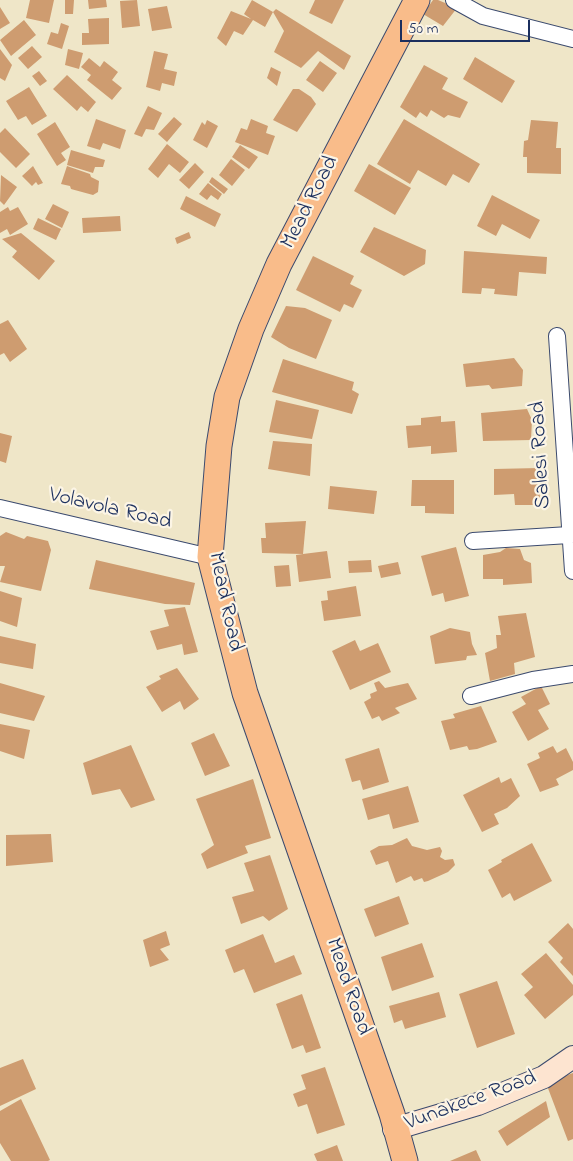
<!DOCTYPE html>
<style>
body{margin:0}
#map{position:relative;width:573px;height:1161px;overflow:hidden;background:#efe6c8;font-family:"Indie Flower",sans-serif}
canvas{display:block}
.scale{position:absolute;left:400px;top:20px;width:130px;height:22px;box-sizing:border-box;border:2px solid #1b2f5e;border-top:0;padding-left:6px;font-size:15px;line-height:18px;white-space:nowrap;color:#1b2f5e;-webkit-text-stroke:4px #fcf5e5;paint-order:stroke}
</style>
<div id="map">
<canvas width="573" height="1161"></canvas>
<div class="scale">50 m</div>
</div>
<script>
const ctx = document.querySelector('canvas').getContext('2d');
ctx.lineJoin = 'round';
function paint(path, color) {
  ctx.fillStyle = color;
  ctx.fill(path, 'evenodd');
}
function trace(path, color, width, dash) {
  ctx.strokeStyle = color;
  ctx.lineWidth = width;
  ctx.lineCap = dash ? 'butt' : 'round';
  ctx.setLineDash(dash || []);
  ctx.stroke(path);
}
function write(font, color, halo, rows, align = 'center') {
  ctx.font = font + ' "Indie Flower",sans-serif';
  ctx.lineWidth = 4.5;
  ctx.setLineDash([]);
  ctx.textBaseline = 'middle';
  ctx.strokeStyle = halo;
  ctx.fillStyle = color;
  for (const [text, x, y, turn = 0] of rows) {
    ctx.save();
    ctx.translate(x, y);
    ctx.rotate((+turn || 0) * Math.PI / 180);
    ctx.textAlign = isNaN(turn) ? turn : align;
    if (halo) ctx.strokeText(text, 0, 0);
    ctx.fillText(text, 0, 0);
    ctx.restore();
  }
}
const building = new Path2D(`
 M30,0H54L49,23L26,18Z
 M65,0H74L73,14H65Z
 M88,0H106L107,7L89,9Z
 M137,0L140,26L122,28L120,1Z
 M252,0L273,12L265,27L253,20L243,35L234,31L226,46L217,38L231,11L251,19L244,14Z
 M315,0H344L332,24L309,13Z
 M433,0H438L457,8L443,26L423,14Z
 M167,6L172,28L152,31L148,9Z
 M0,7L10,23L0,29Z
 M276,9L351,56L344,70L318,51L301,68L274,52L284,31L273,12Z
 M109,18V44L82,45V33H89L88,19Z
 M24,20L36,35L11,56L0,40Z
 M61,23L69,26L62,49L47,44L51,32L58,34Z
 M32,46L42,57L28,69L18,58Z
 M0,49L12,65L5,81L0,78Z
 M68,49L83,53L79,69L65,65Z
 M154,51L168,54L164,69L177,72L174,86L162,83L160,91L146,87Z
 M475,57L515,81L502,103L463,79Z
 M89,58L100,67L104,61L118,72L112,80L122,88L112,100L87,80L91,75L81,67Z
 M320,61L337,73L323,92L306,80Z
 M424,65L448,78L442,89L468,102L460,118L448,115L444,118L431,110L427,117L420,112L416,118L400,107Z
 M271,67L281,72L277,86L267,78Z
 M39,71L47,81L40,86L32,76Z
 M67,75L96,102L88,112L81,106L77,111L53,89Z
 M29,87L47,116L32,125L26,116L18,120L6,101Z
 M293,89H299L311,97L316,104L297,132L273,120Z
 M148,106L162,113L154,130L146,129L142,137L134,134Z
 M174,117L182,124L167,142L158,134Z
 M96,119L126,130L120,149L103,143L100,150L87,146Z
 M251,119L268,126L266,133L275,136L268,155L235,142L241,128L247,130Z
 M404,119L480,164L469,183L453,174L446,186L418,170L410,184L377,164Z
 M207,120L218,126L207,148L193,140L202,122L205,125Z
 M531,120L558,122L556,148H561V174L527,173V157H523L524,141L528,140Z
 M55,122L70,147L61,153L66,160L57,166L37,134Z
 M5,128L30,154L16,168L0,152V133Z
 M167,144L189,162L180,173L169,164L158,178L148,169Z
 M240,145L258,157L249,169L232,157Z
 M71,150L105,160L103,167H95L93,173L67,165Z
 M231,159L245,170L232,186L219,175Z
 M195,163L204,172L189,189L179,180Z
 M369,164L411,188L395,215L354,191Z
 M33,166L43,183L38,185L36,182L32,186L22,176Z
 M67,166L90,174L91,177L99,181L98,192L93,195L71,189L70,186L61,184Z
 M1,175L17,187L4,205L0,201Z
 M212,177L228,189L224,194L209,182Z
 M208,183L222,194L218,200L211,195L207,200L199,194Z
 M492,195L540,220L530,239L502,224L496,236L477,226Z
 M186,196L221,214L215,227L180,209Z
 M53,204L69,212L62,228L45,219Z
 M8,207L10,211L18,207L28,224L10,235L7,229L0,233V212Z
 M120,216L121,231L83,233L82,218Z
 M38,218L61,229L56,240L33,229Z
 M374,227L426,250L425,264L404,276L360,252Z
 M189,232L191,238L177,244L175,238Z
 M21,233L55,261L39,280L12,257L17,251L2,239Z
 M464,251L547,257L546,274L519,272L517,296L494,294L495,289L482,288L481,294L462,293Z
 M313,256L354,276L350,284L362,290L353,308L344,304L340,312L296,290Z
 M286,306L305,308L332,320L316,359L289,348L271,337Z
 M8,320L27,349L10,362L4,353L0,355V324Z
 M514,358L523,370L522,386L492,389L489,385L466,387L463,364Z
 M283,359L354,382L352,390L359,394L352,414L272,392Z
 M276,400L319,410L312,439L269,432Z
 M527,409L532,420L531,440L483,441L481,413Z
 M441,416V422L455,421L457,452L431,454V446L408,448L406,426L421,425V418Z
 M0,433L12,436L6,463L0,461Z
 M273,441L312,444L310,476L268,469Z
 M539,468L540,505H515L514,494L494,495V469Z
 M412,480H454V514L425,513V506H411Z
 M330,486L377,491L374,514L328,509Z
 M306,521L303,554L327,551L331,578L299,582L296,555L303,554L262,553L261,538H266L265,523Z
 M6,532L24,539L27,536L48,541L51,550L41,591L0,582L5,566H0V536Z
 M456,547L469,596L445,602L443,593L432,596L421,556Z
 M506,548L520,549L524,560L531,563L532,583L503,585V579H483V555L500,552Z
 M96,560L195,583L190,605L165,604L89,589Z
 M371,560L372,572L349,573L348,561Z
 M398,562L401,574L381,578L378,566Z
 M289,565L291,586L276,587L274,566Z
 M356,586L361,616L324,621L321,601L328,600L327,591Z
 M0,591L22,598L17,627L0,621Z
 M185,607L198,652L184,655L182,644L157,650L150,631L169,626L164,610Z
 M526,613L535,657L514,663L515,674L490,681L485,653L497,648L496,635H501L498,616Z
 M450,628L470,632L472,644L477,655L467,656L466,660L435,664L430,636Z
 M0,636L36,644L33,669L0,663Z
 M355,640L360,651L378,643L391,672L350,690L332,651Z
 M177,668L199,699L184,710L180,701L162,712L146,687L161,679L159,676Z
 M379,681L385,688L408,683L417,699L395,708L400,713L382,721L379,716L372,719L364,702L371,698L370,694L377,691L374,683Z
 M0,683L45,696L34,721L0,713Z
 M541,686L550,704L538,710L549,729L528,741L512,712L526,704L521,697Z
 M481,706L497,742L477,749L469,750L467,746L450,750L441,721L455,718L453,714Z
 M0,724L30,730L24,759L0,751Z
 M214,733L230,766L205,776L191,743Z
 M131,745L155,800L131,808L120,789L92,795L83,763Z
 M553,746L557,753L566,748L573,762V770L556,779L559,785L540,792L527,764L540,758L538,753Z
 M379,748L389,782L363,790L360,780L352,782L345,759Z
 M499,777L501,783L511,778L520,796L507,808L494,814L499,824L482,832L463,795Z
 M253,779L271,838L245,846L248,853L207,869L201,854L214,845L196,799Z
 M408,786L419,822L393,829L389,814L368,820L362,799Z
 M51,834L53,862L6,866V835Z
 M407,838L412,846L427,850L440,847L442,851L440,857L445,860L453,859L455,865L448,872L428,881L424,882L422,878L414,881L411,876L396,883L388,861L376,865L370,851L379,846L392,845Z
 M532,843L552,881L514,901L510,893L502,898L488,870L502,862L501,860Z
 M270,855L288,909L269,921L263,916L241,924L232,897L254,891L244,863Z
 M399,896L409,924L375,937L364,909Z
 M568,923L573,929V976L560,962L563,958L548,942Z
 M166,931L170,945L160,949L169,960L150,967L143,940Z
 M263,934L275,963L294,955L302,974L254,993L244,969L234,973L225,950Z
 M422,943L434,977L392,991L381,957Z
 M546,953L573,985V995L545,1019L524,995L533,987L521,974Z
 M497,981L515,1034L477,1048L459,994Z
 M439,992L446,1017L405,1029L402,1020L394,1023L389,1006Z
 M302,994L321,1048L306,1053L303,1045L292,1049L276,1004Z
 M23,1059L36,1089L0,1106V1068Z
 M325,1067L345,1125L317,1134L307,1104L298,1107L293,1094L306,1089L301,1075Z
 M573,1073V1139L568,1141L546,1083Z
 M21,1099L50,1160L48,1161H11L0,1143V1111Z
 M546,1101L550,1117L507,1146L498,1131Z
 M337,1145L343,1161H317L314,1154Z
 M476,1150L481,1161H450Z`);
const street = new Path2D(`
 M454,0L483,16L573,39
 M557,336L573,571
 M0,508L210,557
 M473,541L569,535
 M471,696L533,680L573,674`);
const secondary = new Path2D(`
 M394,1129L478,1104L544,1077L573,1057`);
const primary = new Path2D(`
 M405,1161L392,1114L245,693L210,557L219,446L227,397L251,329L279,264L417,0`);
const streetNames = [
 ["Mead Road",311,203,-63],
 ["Salesi Road",542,455,-93],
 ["Volavola Road",110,510,13],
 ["Mead Road",224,602,78],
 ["Mead Road",347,987,71],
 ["Vunakece Road",471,1102,-20]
];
paint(building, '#ce9c70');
trace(street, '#3b4a6e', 18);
trace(secondary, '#3b4a6e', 24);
trace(primary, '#3b4a6e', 27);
trace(street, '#fff', 16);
trace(secondary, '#fde4d0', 22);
trace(primary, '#f9bc8a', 25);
write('22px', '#1b2f5e', '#fcf5e5', streetNames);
</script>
